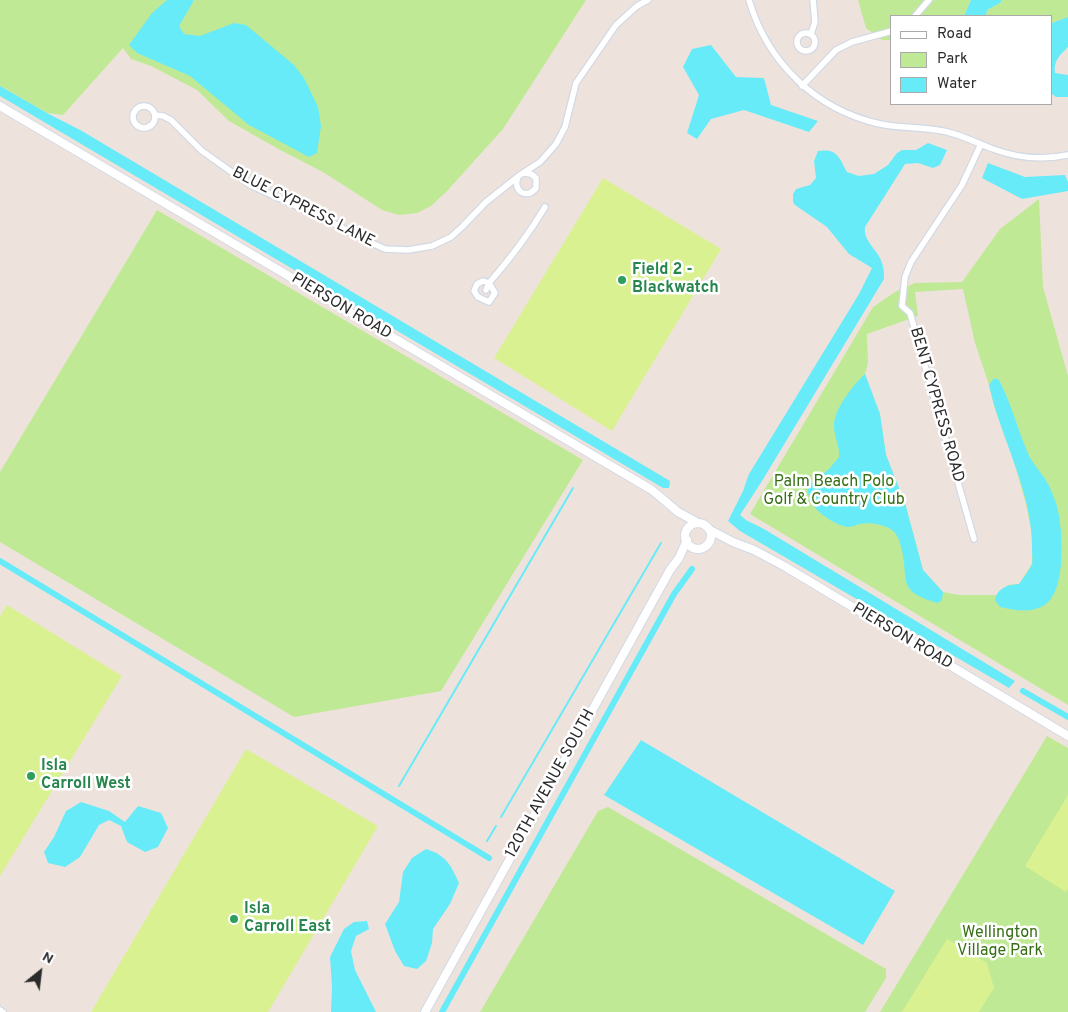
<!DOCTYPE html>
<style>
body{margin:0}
#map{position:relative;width:1068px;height:1012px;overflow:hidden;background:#eee3dc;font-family:Overpass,sans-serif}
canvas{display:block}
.legend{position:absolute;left:890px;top:15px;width:162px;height:90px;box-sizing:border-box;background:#fff;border:1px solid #aaa;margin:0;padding:6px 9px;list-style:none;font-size:15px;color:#2b2b2b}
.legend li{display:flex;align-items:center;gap:10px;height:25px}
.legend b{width:25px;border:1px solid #aaa}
.north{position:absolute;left:15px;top:947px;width:50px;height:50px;-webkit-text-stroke:4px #fff;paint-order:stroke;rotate:29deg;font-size:14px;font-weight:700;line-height:20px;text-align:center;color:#2b2b2b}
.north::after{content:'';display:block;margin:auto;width:18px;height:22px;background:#2b2b2b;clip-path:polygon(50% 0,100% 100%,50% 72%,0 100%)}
</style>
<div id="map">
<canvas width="1068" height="1012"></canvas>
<ul class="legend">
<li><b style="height:6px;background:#fff"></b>Road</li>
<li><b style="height:14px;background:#c0e995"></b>Park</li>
<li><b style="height:14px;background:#68ebf8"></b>Water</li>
</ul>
<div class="north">N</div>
</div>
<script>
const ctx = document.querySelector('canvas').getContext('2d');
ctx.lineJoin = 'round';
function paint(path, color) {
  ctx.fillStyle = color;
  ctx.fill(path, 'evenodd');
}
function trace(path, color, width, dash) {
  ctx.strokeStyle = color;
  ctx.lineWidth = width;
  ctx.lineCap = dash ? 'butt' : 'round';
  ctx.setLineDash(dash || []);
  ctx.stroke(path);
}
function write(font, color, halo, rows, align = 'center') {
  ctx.font = font + ' Overpass,sans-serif';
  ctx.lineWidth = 5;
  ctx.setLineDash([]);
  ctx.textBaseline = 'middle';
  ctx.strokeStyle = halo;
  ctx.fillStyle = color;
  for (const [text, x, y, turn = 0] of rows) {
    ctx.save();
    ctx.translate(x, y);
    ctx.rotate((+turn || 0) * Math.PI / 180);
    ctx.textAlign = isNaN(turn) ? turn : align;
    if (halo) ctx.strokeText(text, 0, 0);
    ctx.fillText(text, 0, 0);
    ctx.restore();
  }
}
const green = new Path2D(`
 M0,0H586L503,129L448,190L431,206L417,213L399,215L382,210L323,172L282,151L229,121L197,90L151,66L131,59L123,48L63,115L47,113L0,86Z
 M858,0H971L964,16H892V40H882L866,28Z
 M1002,0H1068V17L1052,23V16H986L987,10L1000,3Z
 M1039,199L1043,287L1068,376V705L750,514L873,307L895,292L915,283L962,282L1000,229ZM963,289L975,343L989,385L994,406L1014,462L1026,504L1032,534V564L1019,584L1008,585L996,595H959L943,592L923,570L905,503L886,455L880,414L865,374L868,363L867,334L918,316L915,292Z
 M157,210L583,460L441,691L294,717L0,542V472Z
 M1047,736L1068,748V1012H880Z
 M608,807L886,969V978L865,1012H480L598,811Z`);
const pitch = new Path2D(`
 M603,178L721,249L612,431L494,358Z
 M7,605L122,676L0,876V616Z
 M246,749L378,826L268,1012H91Z
 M1068,795V889L1066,892L1025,866Z
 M947,939L987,963L994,988L979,1012H902Z`);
const water = new Path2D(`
 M167,0H193V2L179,26L184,34L200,36L234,23L246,25L294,65L304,78L318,107L321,126L317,153L309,157L249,125L190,76L137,53L129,45L152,13Z
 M971,0H1002L1000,3L987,10L986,16H964Z
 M1068,17V47C1060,55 1053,61 1055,73L1068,75V97H1056L1052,94V23Z
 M711,45L736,77L764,78L771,105L818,121L809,132L744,110L711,119L697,139L687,133L699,95L683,67L692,49Z
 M0,86L47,113L82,131L670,481L669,488H663L0,96Z
 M928,143L947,150L940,165L933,168L918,163L905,164L865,227C863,242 878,249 882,263C884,268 884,274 884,279L762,481L740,515L746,520L764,529L1015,681L1009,688L740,531L728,521L743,491L749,474L859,294L872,268L849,254L827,227L795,205L793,202V194L796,189L810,185L816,178L814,161L818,151C837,148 839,157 847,172L859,176L874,174L888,165L897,153L902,150H916Z
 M988,163L1025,177L1065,175L1068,182V191L1022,199L982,178Z
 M865,374L880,414L886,455L905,503L923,570L943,592L942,600L938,603C895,591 910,581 901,547C899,540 898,535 892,530C883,524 870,522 859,524C856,525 852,527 848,527C837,526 819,514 813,505C809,499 808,493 807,487L829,469L839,457C840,446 834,437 834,426C833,410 854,384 865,374Z
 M994,378L999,380C1011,403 1017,427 1027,451C1032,465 1045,475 1051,490C1053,496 1057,504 1058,511C1063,533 1067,597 1041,607C1028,613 1014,610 1000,607L995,600C998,587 1008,585 1019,584C1023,578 1029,571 1032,564C1033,560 1032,554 1032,549C1033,492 1001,440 989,385Z
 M641,740L895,891L863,945L604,795Z
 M81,802L109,811L125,822L138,806L161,813L168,828L158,847L145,852L127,842L121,826L109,820L99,825L80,857L65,867L48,863L44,852L54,837L66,811Z
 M426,849C446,855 451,865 459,883L450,904L433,929L432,943L426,961L417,969L404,966L395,951L385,924L399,902L403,872L412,858Z
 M367,921L369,929L356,936L351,951L355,970L376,1012H331L332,987L330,957L344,929L354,922Z`);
const stream = new Path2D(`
 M399,786L573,488
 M501,817L661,543
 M487,841L496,826`);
const canal = new Path2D(`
 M0,561L489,858
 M1023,691L1068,717
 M442,1012L674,594L692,569`);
const street = new Path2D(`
 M749,0C767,62 816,110 880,124C903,129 928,126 951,133C966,137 979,144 993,149C1017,158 1044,160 1068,155
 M915,16L929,0
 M797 42a9 9 0 1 1 18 0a9 9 0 1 1-18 0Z
 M811,34L815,22L813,0
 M802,86L836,50L852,42L892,31
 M133 117a11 11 0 1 1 22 0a11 11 0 1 1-22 0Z
 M155,115L163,116L171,120L202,151L250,185L329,221L365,240L385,249L408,250L432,246L451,237L463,226L486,202L520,175L540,162L556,144L565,127L576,83L616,25L637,6L648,0
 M518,177C512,191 527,200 536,188V178L531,174L524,173
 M486,290L489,283L495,293L489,302L478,297L474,291L477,284L483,281L489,283C510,259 529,234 545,207
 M974,539L910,313L902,306L905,277L911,262L962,185L981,144
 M0,1010L3,1012`);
const secondary = new Path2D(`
 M0,106L652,490L678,512L698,523
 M685 536a13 13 0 1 1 26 0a13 13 0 1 1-26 0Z
 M710,530L733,542L754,550L784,566L1068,736
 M425,1012L670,570L679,558L687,540`);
const markers = [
 [622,280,5,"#2e9e5b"],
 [31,776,5,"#2e9e5b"],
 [234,919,5,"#2e9e5b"]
];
const streetNames = [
 ["BLUE CYPRESS LANE",303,208,27],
 ["PIERSON ROAD",341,307,31],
 ["BENT CYPRESS ROAD",936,405,74],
 ["PIERSON ROAD",902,637,31],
 ["120TH AVENUE SOUTH",551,784,-61]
];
const leisureNames = [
 ["Field 2 -",632,271],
 ["Blackwatch",632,289],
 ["Isla",41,767],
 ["Carroll West",41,785],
 ["Isla",244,910],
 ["Carroll East",244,928]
];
const parkNames = [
 ["Palm Beach Polo",834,483],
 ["Golf & Country Club",834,501],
 ["Wellington",1000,934],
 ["Village Park",1000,952]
];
paint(green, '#c0e995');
paint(pitch, '#d9f190');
paint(water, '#68ebf8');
trace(stream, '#68ebf8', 2);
trace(canal, '#68ebf8', 6);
trace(street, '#d1d9e5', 8);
trace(secondary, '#d1d9e5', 10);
trace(street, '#fff', 5.5);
trace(secondary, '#fff', 8);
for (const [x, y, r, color] of markers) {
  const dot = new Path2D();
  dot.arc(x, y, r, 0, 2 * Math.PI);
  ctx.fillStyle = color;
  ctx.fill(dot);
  trace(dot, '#fff', 2);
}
write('16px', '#2b2b2b', '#fff', streetNames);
write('bold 16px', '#27864d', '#fff', leisureNames, 'left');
write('16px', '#376f15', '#fff', parkNames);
</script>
